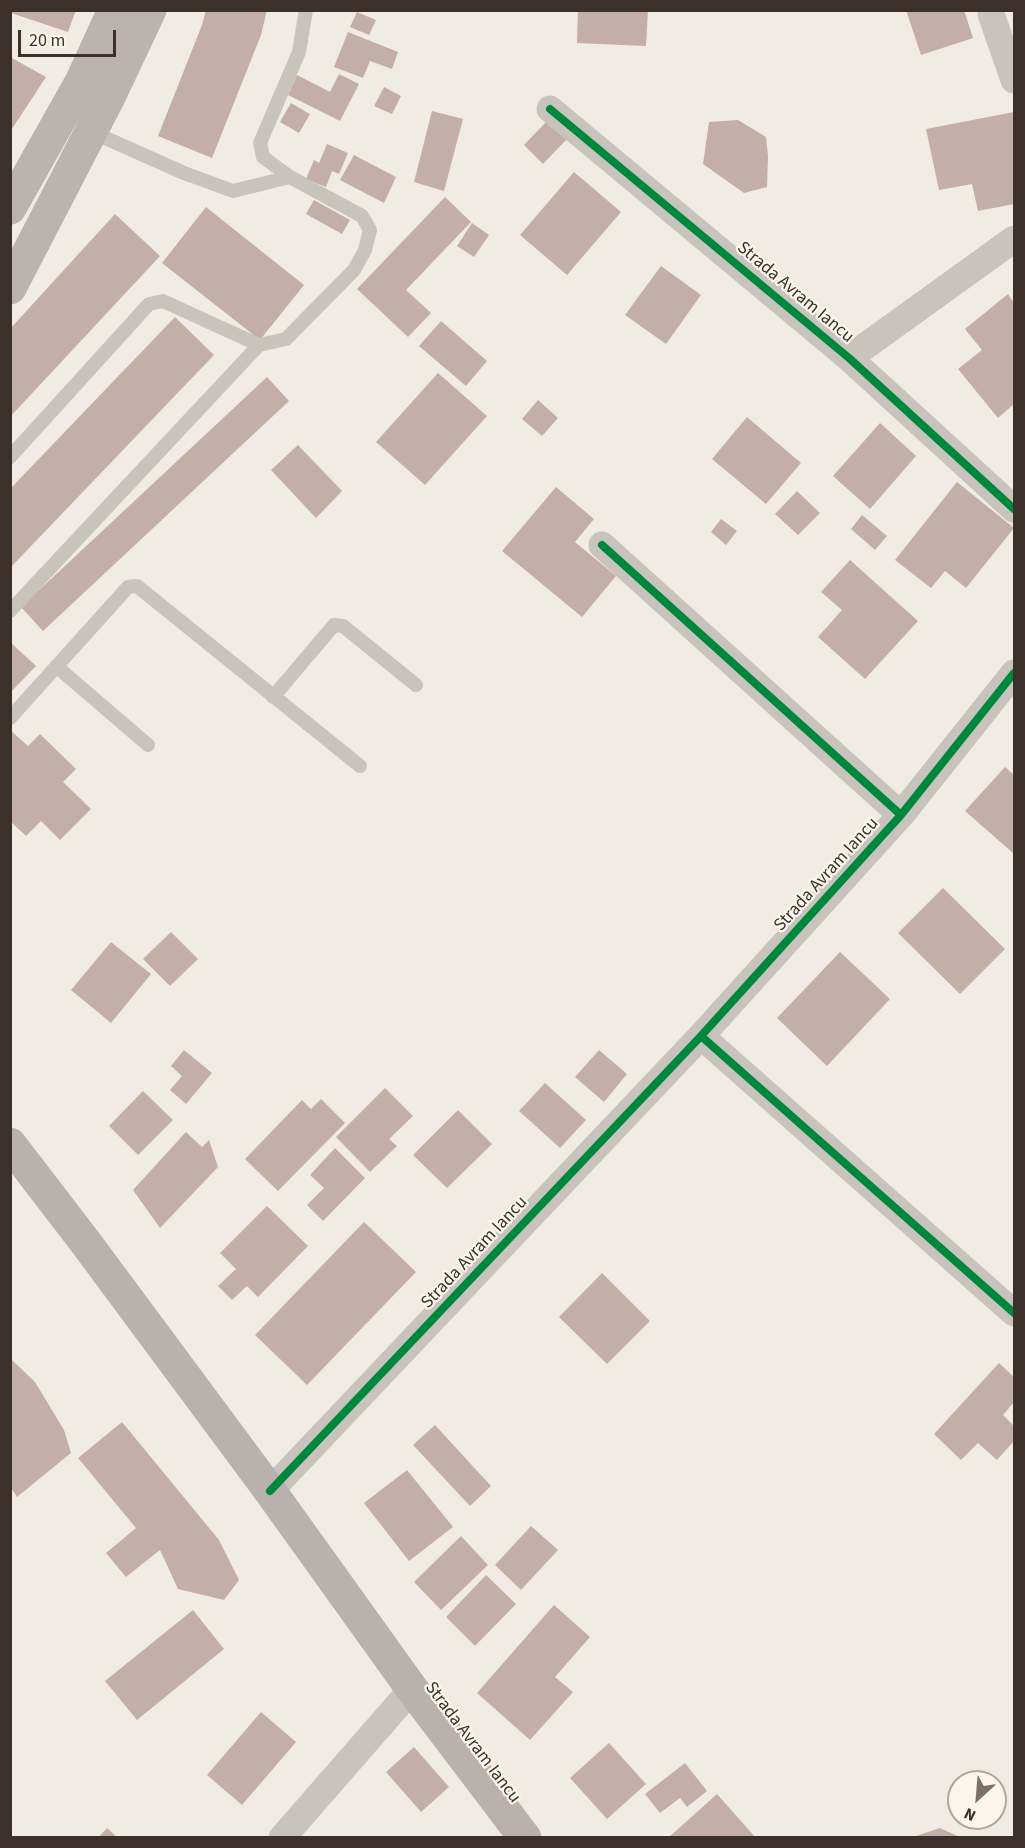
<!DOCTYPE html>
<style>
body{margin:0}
#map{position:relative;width:1025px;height:1848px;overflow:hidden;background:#f0ebe5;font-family:"Source Sans 3",sans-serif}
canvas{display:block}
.frame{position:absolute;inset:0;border:12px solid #3b302b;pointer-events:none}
.north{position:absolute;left:947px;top:1770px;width:60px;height:60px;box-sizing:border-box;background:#fbf5ee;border:2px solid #aea6a0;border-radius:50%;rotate:206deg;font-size:16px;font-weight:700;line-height:24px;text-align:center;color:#3b302b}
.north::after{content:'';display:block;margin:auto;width:21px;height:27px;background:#7a716c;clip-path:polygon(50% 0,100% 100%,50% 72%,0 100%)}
.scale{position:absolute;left:18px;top:30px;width:98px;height:27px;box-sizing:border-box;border:3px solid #3b302b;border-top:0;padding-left:8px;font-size:18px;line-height:21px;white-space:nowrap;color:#3b302b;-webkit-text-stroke:4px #fbf5ee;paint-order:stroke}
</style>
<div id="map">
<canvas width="1025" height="1848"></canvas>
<div class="frame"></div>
<div class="north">N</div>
<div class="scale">20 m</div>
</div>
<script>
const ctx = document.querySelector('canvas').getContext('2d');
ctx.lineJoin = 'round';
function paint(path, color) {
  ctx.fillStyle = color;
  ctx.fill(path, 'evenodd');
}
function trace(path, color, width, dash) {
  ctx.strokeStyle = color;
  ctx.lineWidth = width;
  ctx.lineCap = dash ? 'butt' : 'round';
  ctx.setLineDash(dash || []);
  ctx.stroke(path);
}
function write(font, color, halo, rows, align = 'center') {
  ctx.font = font + ' "Source Sans 3",sans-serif';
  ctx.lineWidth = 4.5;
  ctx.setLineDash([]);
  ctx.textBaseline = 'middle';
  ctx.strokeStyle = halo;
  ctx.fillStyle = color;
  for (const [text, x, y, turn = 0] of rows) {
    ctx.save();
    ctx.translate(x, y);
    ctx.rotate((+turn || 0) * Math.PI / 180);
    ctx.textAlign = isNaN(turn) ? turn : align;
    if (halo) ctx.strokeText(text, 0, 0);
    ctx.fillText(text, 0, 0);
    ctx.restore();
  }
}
const building = new Path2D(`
 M12,10H76L68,32L11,13Z
 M206,10H267L261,35L212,158L158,136L202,25Z
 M578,10H648L646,46L577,43Z
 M906,10H964L973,38L921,55Z
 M357,12L376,20L369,35L350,27Z
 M348,32L398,52L392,69L370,61L363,78L334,67Z
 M10,57L46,77L10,132Z
 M339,74L359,84L340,121L288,95L297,75L330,92Z
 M384,87L401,96L392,114L374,106Z
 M291,103L310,114L299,133L280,122Z
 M432,111L463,119L444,191L414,182Z
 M1014,112V204L978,211L972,184L939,190L926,129Z
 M738,120L766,137L768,156L767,187L744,193L703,164L709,122Z
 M547,121L567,139L543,164L524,145Z
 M327,144L348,153L339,174L332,171L326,187L306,179L314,160L319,163Z
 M354,155L396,177L384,203L340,180Z
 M574,172L621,212L567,275L520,235Z
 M445,197L471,222L406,290L431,313L408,337L357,289Z
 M314,200L350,220L342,234L306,214Z
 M206,207L304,285L260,340L162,263Z
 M115,214L160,256L10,417V329Z
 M472,223L489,235L474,257L457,246Z
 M661,266L701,295L666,344L625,315Z
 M1008,294L1014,303V404L998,418L958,369L982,350L965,329Z
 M175,317L214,355L10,568V489Z
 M441,321L487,361L466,386L419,346Z
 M438,373L487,416L425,485L376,442Z
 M267,377L289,401L43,631L21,607Z
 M538,400L558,418L542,436L522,419Z
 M747,417L801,463L766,504L712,459Z
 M880,423L916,456L870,509L833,476Z
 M298,445L342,491L316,518L271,470Z
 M957,482L1014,528L966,588L945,571L931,588L895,560Z
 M556,487L594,519L575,542L616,576L582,617L502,551Z
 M797,491L820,513L798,535L775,514Z
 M862,515L887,536L875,550L851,529Z
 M721,519L737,531L726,545L711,532Z
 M850,560L918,621L865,679L818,637L842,610L821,592Z
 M10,642L36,666L10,693Z
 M10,730L28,746L40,734L76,769L63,782L91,809L60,840L41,821L26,836L10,821Z
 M1005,767L1014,775V852L1013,853L965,811Z
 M943,888L1005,949L960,994L898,933Z
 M171,932L198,959L170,986L143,959Z
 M111,942L151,974L111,1023L71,990Z
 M840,952L890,999L827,1066L777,1018Z
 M184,1050L212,1073L186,1104L170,1090L182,1076L171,1066Z
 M599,1050L627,1074L604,1102L575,1077Z
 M545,1083L586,1120L560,1148L519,1111Z
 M385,1088L413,1116L389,1139L397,1146L370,1172L336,1137Z
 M143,1091L173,1120L138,1155L109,1126Z
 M321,1099L345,1123L278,1191L245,1159L302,1100L311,1109Z
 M458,1110L492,1144L447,1188L413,1155Z
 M186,1132L202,1147L209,1140L218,1167L160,1228L133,1190Z
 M335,1148L365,1178L323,1221L307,1205L324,1188L310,1175Z
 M267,1206L308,1246L258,1297L247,1286L232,1300L218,1286L236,1269L220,1253Z
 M364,1222L416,1272L307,1385L255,1335Z
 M602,1273L650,1321L607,1364L559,1317Z
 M10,1358L35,1382L64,1430L71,1453L17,1497L10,1486Z
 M999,1363L1014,1377V1402L1003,1415L1014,1426V1441L997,1460L978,1443L961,1460L934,1434Z
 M122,1422L219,1540L239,1580L224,1600L178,1589L160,1550L126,1577L106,1553L136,1528L78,1458Z
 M435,1425L491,1486L470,1506L413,1445Z
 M407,1470L453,1527L409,1561L364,1503Z
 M531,1526L558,1550L521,1590L495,1565Z
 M461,1536L488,1565L441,1610L414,1582Z
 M486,1575L516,1604L475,1646L446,1617Z
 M554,1605L590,1637L555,1677L573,1692L530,1740L477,1693Z
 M193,1610L224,1649L137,1720L105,1681Z
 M261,1712L296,1742L242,1805L207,1775Z
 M609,1743L646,1784L607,1819L570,1778Z
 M414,1747L449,1787L421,1812L386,1772Z
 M685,1763L707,1791L687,1807L680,1798L660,1813L645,1794Z
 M717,1794L756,1838H668Z
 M107,1828L118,1838H98Z
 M940,1828L962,1838H913V1837Z`);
const lane = new Path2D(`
 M92,132L184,173L233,191L290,177
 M10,457L149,304L163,301L259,345
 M10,611L259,345L286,339L354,270L365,250L370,230L362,216L290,177L263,157L260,143L299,52L306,10
 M56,666L148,745
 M273,697L334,625L343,626L416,685
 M10,718L128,587L137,586L360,766`);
const street = new Path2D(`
 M991,14L1014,80
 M550,109L849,358L1014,509
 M849,358L1014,239
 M602,545L901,815
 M701,1036L1014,1313
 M270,1491L701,1036L901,815L1014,673
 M282,1838L412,1689`);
const secondary = new Path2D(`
 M10,208L81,82L114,10
 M10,288L109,97L150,10`);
const primary = new Path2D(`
 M10,1144L86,1243L270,1491L412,1689L525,1838`);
const cycleway = new Path2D(`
 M550,109L849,358L1014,509
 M602,545L901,815
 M701,1036L1014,1313
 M270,1491L701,1036L901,815L1014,673`);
const streetNames = [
 ["Strada Avram Iancu",795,293,40],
 ["Strada Avram Iancu",827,875,-48],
 ["Strada Avram Iancu",475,1253,-47],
 ["Strada Avram Iancu",472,1743,53]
];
paint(building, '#c3afa7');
trace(lane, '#c9c3be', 14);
trace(street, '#c9c3be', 27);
trace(secondary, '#bab3ae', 33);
trace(primary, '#b8b1ad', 33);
trace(cycleway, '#00873e', 8);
write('18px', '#3b302b', '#fbf5ee', streetNames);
</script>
